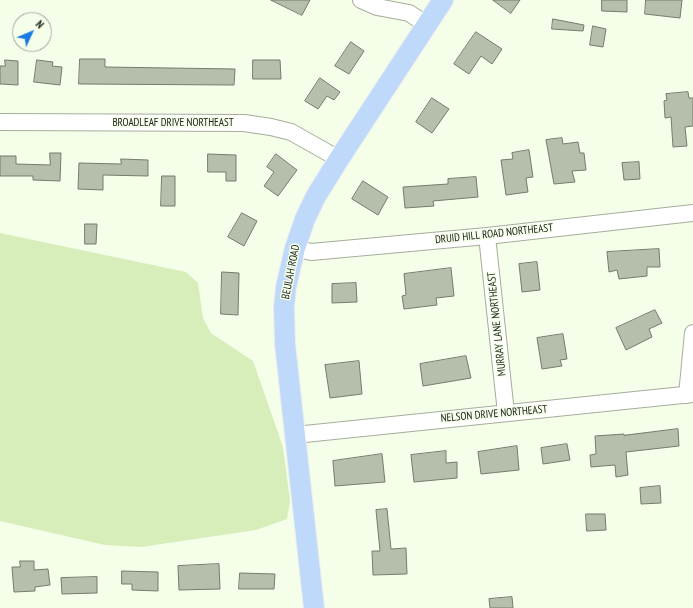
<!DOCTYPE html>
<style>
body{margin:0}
#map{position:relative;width:693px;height:608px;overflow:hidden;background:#f4fee9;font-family:"PT Sans Narrow",sans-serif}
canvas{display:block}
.north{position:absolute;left:12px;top:12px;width:40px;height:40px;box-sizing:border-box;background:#f4fee9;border:1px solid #a0a797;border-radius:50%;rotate:46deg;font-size:11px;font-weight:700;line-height:16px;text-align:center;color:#21241d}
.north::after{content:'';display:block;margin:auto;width:14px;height:18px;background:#187ae2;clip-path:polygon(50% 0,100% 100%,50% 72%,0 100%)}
</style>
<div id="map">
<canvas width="693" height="608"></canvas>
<div class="north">N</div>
</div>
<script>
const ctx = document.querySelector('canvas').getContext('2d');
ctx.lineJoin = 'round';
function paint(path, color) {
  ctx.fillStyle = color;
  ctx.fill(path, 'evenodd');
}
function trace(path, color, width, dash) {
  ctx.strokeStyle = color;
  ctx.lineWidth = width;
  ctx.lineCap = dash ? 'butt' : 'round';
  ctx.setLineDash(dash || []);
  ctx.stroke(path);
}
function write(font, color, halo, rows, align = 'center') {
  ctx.font = font + ' "PT Sans Narrow",sans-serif';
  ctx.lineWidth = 3;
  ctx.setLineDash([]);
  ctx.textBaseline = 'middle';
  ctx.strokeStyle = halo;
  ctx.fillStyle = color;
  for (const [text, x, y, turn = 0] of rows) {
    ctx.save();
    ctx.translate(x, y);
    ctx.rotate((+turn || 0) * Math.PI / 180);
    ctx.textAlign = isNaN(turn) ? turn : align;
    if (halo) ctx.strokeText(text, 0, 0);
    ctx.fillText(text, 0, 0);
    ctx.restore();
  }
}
const green = new Path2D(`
 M0,233L186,272L198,283L203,318L211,333L253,361L283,447L290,501L287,519L256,530L141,547L105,545L0,521Z`);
const building = new Path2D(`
 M271,0H310L302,15Z
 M493,0H520L511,13Z
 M602,0H627V12L602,11Z
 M646,0H682L680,18L645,14Z
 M553,19L584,25L583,31L552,29Z
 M593,26L606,29L603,47L590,45Z
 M476,32L502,49L492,64L481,56L469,74L454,64Z
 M351,42L364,51L349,74L335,66Z
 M80,59H105V67L235,69L234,85L79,84Z
 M5,60L18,61V85L0,84V66H5Z
 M37,60L53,62L52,66L62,67L60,85L34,82Z
 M253,60H280L281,79H253Z
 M320,78L340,92L334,100L327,96L318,109L305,101Z
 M688,92L689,98H693V126L685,127L687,146L673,147L671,117L665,118L664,101L667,100L666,94Z
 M432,98L449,109L432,133L416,122Z
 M562,138L563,144L578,142L580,153H584L586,170L572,171L575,182L554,184L546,140Z
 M529,150L533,177L526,178L528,192L506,195L501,160L513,159L512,153Z
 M50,153H61L60,181L33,180V176H0V156H16V164L50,165Z
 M208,154L236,155V181H226V172H208Z
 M276,154L297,170L278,196L264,186L274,172L267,167Z
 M121,159L148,160V176L103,175V190L78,189L79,163L121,164Z
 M639,162L640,179L624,180L622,163Z
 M162,176H175V206H161Z
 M476,177L478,197L433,201L434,206L405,208L403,187L448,184V179Z
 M363,181L388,197L378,215L352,199Z
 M242,213L257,221L244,246L228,237Z
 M85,224H97L96,244H85Z
 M659,249L660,267H647V276L619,279L617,270L609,272L607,252Z
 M537,262L540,290L522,292L519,264Z
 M451,268L454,296L436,298L437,305L404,309L402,296L406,295L404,274Z
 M222,272L239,273L238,315L221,314Z
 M356,283L357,302L332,303V284Z
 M655,310L662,323L649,329L652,337L626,350L616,328Z
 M563,334L567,359L560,360L562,366L542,369L537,338Z
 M466,356L471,378L423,386L420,364Z
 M359,361L362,394L330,398L325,365Z
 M678,429L679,446L626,452L628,475L616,477L615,465L591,467L590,455L596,454L595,436L624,434V435Z
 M567,444L570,460L543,464L541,448Z
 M517,446L519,470L481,474L478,452Z
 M446,451V463L457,462V478L414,482L411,455Z
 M382,454L385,482L335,486L333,461Z
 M660,486L661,503L641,504L640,488Z
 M387,509L391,549L406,548L407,574L373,575L372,551H380L376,510Z
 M586,514H605L606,530L587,531Z
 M20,561H34V570L48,569L50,585L35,587V591L14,592L12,567H20Z
 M219,564L220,589L179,590L178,566Z
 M122,571L158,572V591L132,590V584H122Z
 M240,573L275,574L274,589H239Z
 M97,577V593L62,594L61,578Z
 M512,597L513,608H490L489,599Z`);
const minor = new Path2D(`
 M361,0L377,7L409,13L427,25
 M0,122L244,123L271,127L291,132L339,159
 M487,236L506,413
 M295,248L311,252L487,236L693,213
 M687,395L693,333
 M295,435L693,394`);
const major = new Path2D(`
 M314,608L285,344L284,307L286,287L295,248L305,219L316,196L339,159L443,0`);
const streetNames = [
 ["BROADLEAF DRIVE NORTHEAST",173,123],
 ["DRUID HILL ROAD NORTHEAST",494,234,-6],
 ["BEULAH ROAD",291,272,-79],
 ["MURRAY LANE NORTHEAST",497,324,-96],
 ["NELSON DRIVE NORTHEAST",494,414,-5]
];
paint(green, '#d7eeba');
paint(building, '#b6bfab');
trace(building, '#747c6a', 1);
trace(minor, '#a5ae9b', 18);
trace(major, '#ededed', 22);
trace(minor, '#fff', 16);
trace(major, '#bfd9fa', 20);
write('11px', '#21241d', '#f4fee9', streetNames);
</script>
